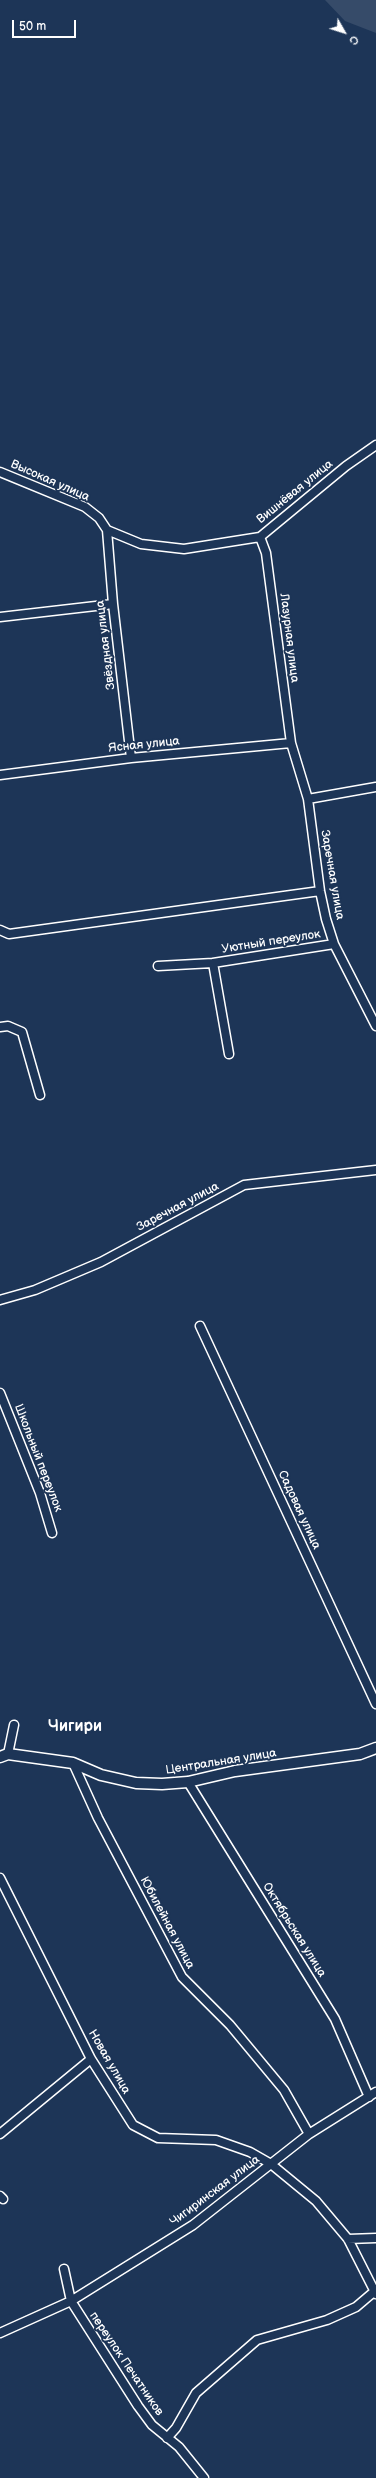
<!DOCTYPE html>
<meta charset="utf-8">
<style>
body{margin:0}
#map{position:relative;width:376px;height:2478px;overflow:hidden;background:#1d3557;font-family:"Balsamiq Sans",sans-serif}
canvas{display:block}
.north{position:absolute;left:324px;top:12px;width:40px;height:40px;-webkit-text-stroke:3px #1d3557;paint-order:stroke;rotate:129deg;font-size:11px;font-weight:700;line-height:16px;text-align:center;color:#fff}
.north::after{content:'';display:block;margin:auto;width:14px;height:18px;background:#fff;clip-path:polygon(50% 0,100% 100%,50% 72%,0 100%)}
.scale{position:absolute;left:12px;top:20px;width:64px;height:18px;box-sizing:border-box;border:2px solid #fff;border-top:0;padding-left:5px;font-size:12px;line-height:14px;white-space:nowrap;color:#fff;-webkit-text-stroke:3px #1d3557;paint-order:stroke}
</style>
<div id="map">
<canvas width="376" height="2478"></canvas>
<div class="north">С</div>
<div class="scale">50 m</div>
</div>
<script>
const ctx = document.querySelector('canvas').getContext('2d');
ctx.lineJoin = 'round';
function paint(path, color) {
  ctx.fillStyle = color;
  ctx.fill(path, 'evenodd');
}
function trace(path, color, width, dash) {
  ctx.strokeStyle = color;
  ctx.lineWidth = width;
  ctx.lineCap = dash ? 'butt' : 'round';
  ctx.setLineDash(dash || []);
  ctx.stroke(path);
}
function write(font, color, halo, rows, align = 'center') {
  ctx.font = font + ' "Balsamiq Sans",sans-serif';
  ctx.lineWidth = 4;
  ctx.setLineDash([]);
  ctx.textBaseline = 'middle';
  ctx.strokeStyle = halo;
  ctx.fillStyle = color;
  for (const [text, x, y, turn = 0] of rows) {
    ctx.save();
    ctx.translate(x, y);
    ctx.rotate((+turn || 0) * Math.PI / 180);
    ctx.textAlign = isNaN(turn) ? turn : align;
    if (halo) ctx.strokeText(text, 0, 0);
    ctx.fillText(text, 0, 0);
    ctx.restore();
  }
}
const green = new Path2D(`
 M325,0H376V33L345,21Z`);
const minor = new Path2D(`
 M0,472L85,507L99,518L107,530L113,604L131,758
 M107,530L141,544L184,549L260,537L346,466L376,445
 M260,537L266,553L291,743L308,799L320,891L326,919L334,944L376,1026
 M0,617L113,604
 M0,775L131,758L291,743
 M308,799L376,787
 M0,930L9,934L320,891
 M213,963L229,1054
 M158,966L213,963L334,944
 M0,1027L8,1026L22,1032L40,1095
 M0,1300L35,1290L101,1262L244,1185L376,1170
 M200,1326L376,1704
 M0,1393L40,1493L52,1533
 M8,1754L14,1725
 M73,1763L98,1818L182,1977L230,2025L284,2090L309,2134
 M188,1782L335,2019L369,2097
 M0,1878L91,2059L133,2125L158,2138L216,2140L250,2152L271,2164L316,2201L348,2239L376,2294
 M0,2134L91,2059
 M0,2196L3,2199
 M348,2239L376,2238
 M64,2269L71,2301L138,2406L152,2425L179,2447L204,2478
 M0,2333L71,2301L193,2225L309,2134L376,2092
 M167,2438L176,2428L196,2393L257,2340L327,2320L356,2307L376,2290`);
const tertiary = new Path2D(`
 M0,1757L8,1754L73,1763L101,1775L136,1783L162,1784L188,1782L235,1771L360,1754L376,1748`);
const streetNames = [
 ["Высокая улица",50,481,24],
 ["Вишнёвая улица",295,492,-39],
 ["Лазурная улица",289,638,83],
 ["Звёздная улица",106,645,-97],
 ["Ясная улица",144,745,-6],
 ["Заречная улица",332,875,80],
 ["Уютный переулок",271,942,-9],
 ["Заречная улица",178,1207,-28],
 ["Школьный переулок",38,1458,69],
 ["Садовая улица",299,1510,65],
 ["Центральная улица",221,1762,-9],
 ["Юбилейная улица",167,1923,62],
 ["Октябрьская улица",294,1930,58],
 ["Новая улица",109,2062,60],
 ["Чигиринская улица",215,2191,-37],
 ["переулок Печатников",126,2364,56]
];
const districtNames = [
 ["Чигири",75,1727]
];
paint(green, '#364b69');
trace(minor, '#fff', 11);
trace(tertiary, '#fff', 13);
trace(minor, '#1d3557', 8);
trace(tertiary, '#1d3557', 10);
write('12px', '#fff', '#1d3557', streetNames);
write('bold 16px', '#fff', '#1d3557', districtNames);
</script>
